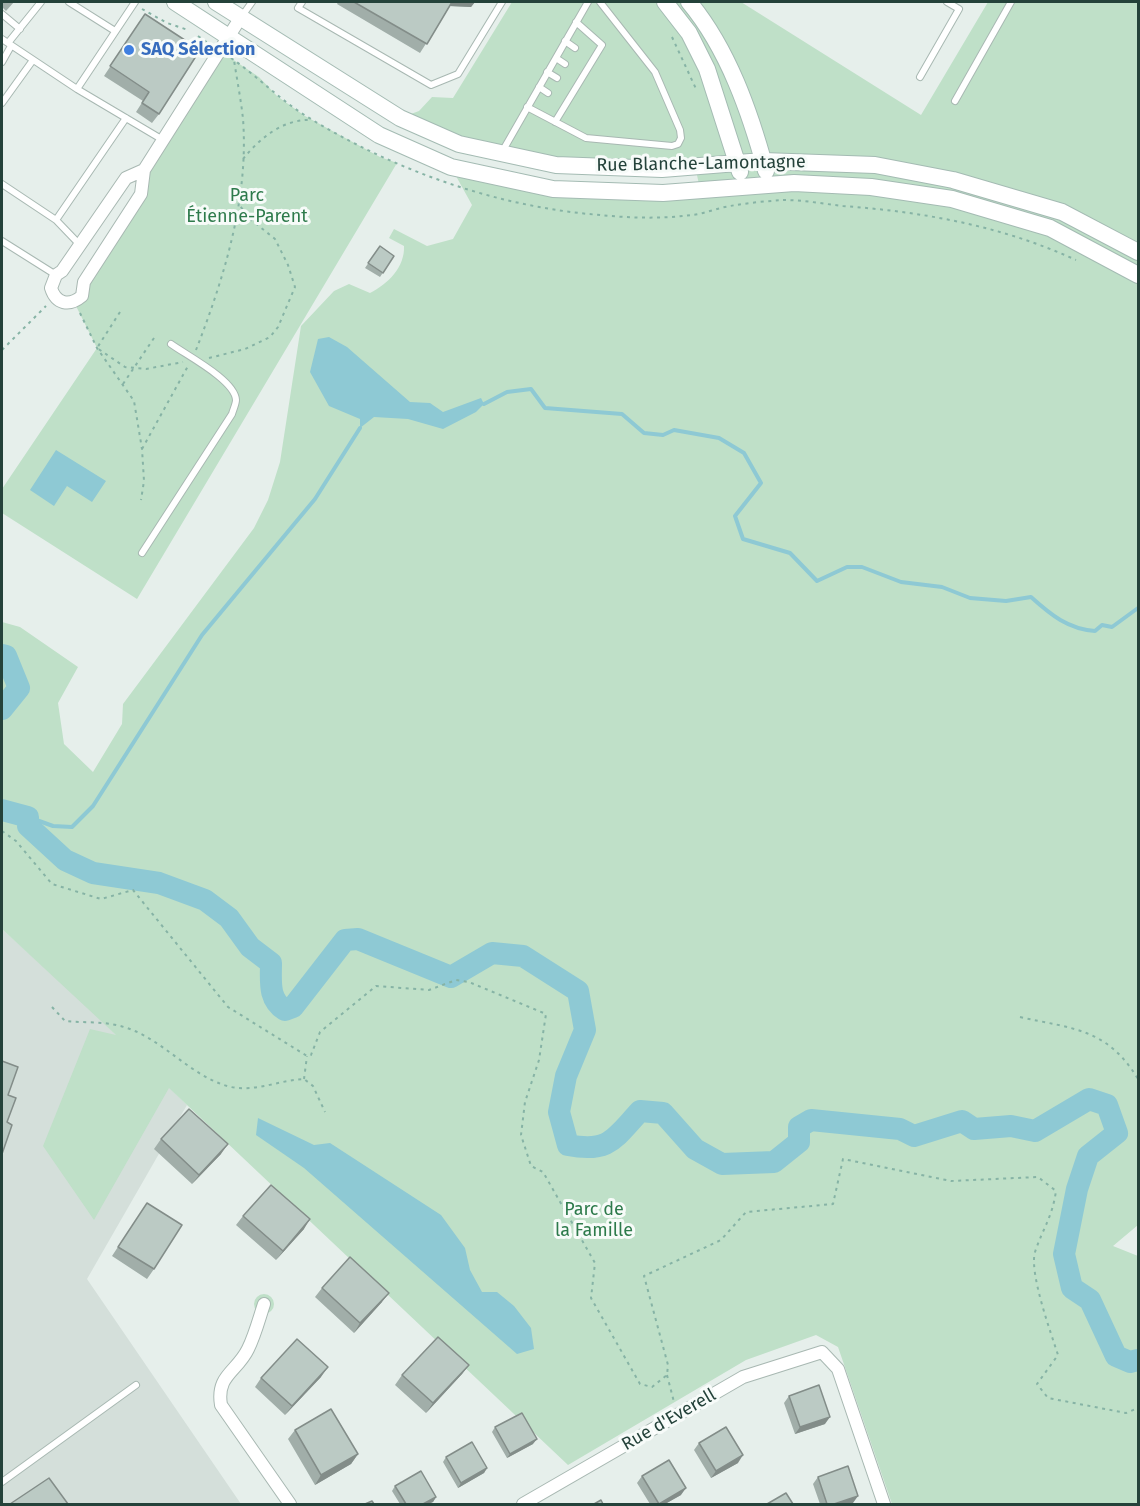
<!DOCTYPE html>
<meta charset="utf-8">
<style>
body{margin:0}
#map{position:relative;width:1140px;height:1506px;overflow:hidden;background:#e6efeb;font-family:"Fira Sans",sans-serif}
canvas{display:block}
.frame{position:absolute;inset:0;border:3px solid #24423a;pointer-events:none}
</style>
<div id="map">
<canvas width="1140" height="1506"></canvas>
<div class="frame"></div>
</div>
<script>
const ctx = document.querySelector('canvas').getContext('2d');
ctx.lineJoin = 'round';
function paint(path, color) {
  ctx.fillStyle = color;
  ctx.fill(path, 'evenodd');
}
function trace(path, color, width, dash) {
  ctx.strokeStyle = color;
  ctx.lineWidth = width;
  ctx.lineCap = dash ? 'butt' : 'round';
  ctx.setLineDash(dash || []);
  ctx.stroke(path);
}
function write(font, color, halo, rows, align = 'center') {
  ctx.font = font + ' "Fira Sans",sans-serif';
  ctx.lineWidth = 6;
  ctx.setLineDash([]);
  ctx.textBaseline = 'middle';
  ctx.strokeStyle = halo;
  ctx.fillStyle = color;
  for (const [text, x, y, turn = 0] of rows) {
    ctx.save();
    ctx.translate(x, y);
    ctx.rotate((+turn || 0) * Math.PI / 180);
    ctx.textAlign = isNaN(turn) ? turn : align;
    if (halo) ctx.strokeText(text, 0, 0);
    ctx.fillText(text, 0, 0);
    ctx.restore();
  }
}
const built = new Path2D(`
 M2,929L83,1002L187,1105L87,1279L241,1504H2Z`);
const green = new Path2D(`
 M512,2H741L921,115L988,2H1138V1225L1113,1246L1138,1256V1504H892L838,1347L816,1335L746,1360L568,1465L169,1088L94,1220L43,1146L90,1029L116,1035L2,929V622L20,627L78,667L58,703L64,744L93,772L122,724L123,704L254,528L268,500L280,462L301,326L334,291L349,284L370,293C388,284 405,267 404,246L389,238L394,229L427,246L453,239L472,205L451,167L553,189H700L695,166L556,165L400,118L419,111L432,97L453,98Z
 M220,51L259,77L277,96L305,116L380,157L397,163L137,599L2,513V489L97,348L74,302L141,194L144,170Z
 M254 1304a10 10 0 1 1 20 0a10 10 0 1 1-20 0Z`);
const water = new Path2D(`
 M329,337L347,347L410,402L430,403L443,412L481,398L484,404L476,412L443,429L408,419L374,417L360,428V419L329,406L310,372L318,339Z
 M56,450L106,481L92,502L67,486L54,506L30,490Z
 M258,1118L314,1145L330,1143L441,1215L465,1248L470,1270L482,1292H497L514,1306L531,1328L534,1349L517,1354L304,1168L256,1135Z`);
const stream = new Path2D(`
 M484,404L507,392L531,389L545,408L622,414L644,433L663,435L674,430L719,438L744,453L761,483L735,516L743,539L790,553L817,581L847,567H862L901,582L942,587L970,598L1006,601L1031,597C1051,615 1068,629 1095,631L1102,625L1112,627L1138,608
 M28,817L53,826L72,827L93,806L202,635L315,499L360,428`);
const river = new Path2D(`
 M2,655L6,656L19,688L2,709
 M2,810L28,817V826L65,860L93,873L159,883L205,900L229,918L250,947L271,963C271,982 268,999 285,1010L293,1007L345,940L358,939L451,977L492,953L523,956L578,991L585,1030L566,1076L559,1112L568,1145C609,1153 614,1139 640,1111L663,1113L695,1149L722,1164L774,1162L799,1142V1127L811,1120L900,1129L914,1136L962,1121L974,1129L1011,1126L1035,1131L1089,1099L1107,1105L1117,1133L1088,1156L1077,1189L1064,1254L1072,1288L1090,1300L1116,1356L1130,1362L1138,1360`);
const path = new Path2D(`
 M142,9L167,23L188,30
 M198,36L211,45
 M672,37L697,91
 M231,58C257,76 279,99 306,116C393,170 497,207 600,215C629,218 662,219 691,215C704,214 717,208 730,206C747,203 767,201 784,200C804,200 824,204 843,206C924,212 1002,226 1076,260
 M243,159C260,138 283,119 311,120
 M120,312L97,348L125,367L146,369L183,362
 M80,313L97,348L134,401L142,449L144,481L141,500
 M2,350L46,306
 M196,350C224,278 249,198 243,119C241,100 237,80 234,60
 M209,358L245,349L270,337L278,327L295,287L288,265L275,239L249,218L238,203
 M123,384L156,335
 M142,449L188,366
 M2,831L16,841L52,884L101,899L133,890L228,1007L307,1056L311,1055L320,1032L376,986L429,990L456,980L469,982L546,1014L539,1060L525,1102L521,1135L531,1166L543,1172L595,1263L591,1298L640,1384L652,1387L667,1375L668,1365L644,1276L721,1240L746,1212L833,1204L843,1159L951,1181L1038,1177L1056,1191C1052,1218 1043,1228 1035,1252C1029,1273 1051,1333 1058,1355L1037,1384L1048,1398L1126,1413L1138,1408
 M52,1007L65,1021C84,1023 105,1021 124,1027C164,1039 190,1077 231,1087C256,1092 280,1080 304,1079L313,1086L325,1112
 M1020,1017C1073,1029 1107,1028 1138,1079
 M304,1079L307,1056
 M667,1375L674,1402`);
const lane = new Path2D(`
 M69,2L115,31
 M135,2L77,89L163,140
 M302,2L298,8L431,85L458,74L502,2
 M2,14L20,29
 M242,16L252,2
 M2,39L77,89
 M565,41L575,48
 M8,43L41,2
 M556,58L565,64
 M2,62L11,46
 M547,72L557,78
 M920,77L959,9L947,2
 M539,87L548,93
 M955,101L1011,2
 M2,103L33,60
 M527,107L586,138L672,146L678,144L681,138L680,130L655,72L600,2
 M555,122L602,45L576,22
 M502,152L588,2
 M2,184L56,220
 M2,241L56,275
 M80,245L56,220L126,118
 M142,553L232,414C233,410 236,404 236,400C235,380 186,355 171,344
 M2,1482L136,1385`);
const street = new Path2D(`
 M144,170L126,178L62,271L56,275L51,288C56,304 69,307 82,296L84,282L141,194L144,170L241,17
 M264,1304C259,1319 255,1335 248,1349C237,1372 216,1375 221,1405L290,1504
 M523,1504L743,1377L822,1352L838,1369L884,1504`);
const secondary = new Path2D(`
 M175,2L379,135L451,167L553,189L663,193L794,183L871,187L952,199L1050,228L1138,275
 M216,2L400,118L459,144L556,165L662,169L763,161L875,165L953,180L1062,212L1138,252
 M665,2L689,33L707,69L740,172
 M689,2C728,49 750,112 766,171`);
const wall = new Path2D(`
 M2,2H14L6,11L2,7Z
 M338,2H475L471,7L450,6L420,53L337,4Z
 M145,14L159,114L152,123L136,112L143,101L104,76Z
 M380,246L394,256L380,277L365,268Z
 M161,1139L221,1154L192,1184L154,1149Z
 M147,1203L154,1269L147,1279L112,1256Z
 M243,1216L304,1229L276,1260L236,1225Z
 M322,1288L382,1302L354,1333L315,1297Z
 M469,1365L462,1374L426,1413L395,1385L402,1375Z
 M321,1377L285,1415L255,1387L261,1378Z
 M789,1396L825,1424L795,1434L784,1403Z
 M495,1427L533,1444L507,1458L492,1432Z
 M295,1430L358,1454L351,1464L315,1485L288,1439Z
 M699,1443L738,1463L711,1478L694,1450Z
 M446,1457L487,1468L484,1473L458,1488L443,1462Z
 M642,1476L681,1495L665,1504H650L637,1483Z
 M818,1477L853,1503L849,1504H820L813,1484Z
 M395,1486L436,1497L433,1502L428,1504H400L392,1491Z`);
const shadedWall = new Path2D(`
 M452,2H475L471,7L449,6Z
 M228,1144L221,1154L192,1184L199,1175Z
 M310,1219L304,1229L276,1260L283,1251Z
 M389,1293L382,1302L354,1333L360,1323Z
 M469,1365L462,1374L426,1413L433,1403Z
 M328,1367L321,1377L285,1415L292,1406Z
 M830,1417L825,1424L795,1434L800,1427Z
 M537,1439L533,1444L507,1458L510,1454Z
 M358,1454L351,1464L315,1485L321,1475Z
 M743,1455L738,1463L711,1478L716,1471Z
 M487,1468L484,1473L458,1488L461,1483Z
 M686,1488L681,1495L665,1504H658Z
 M858,1496L853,1503L849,1504H834Z
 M436,1497L433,1502L428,1504H423Z`);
const building = new Path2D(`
 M354,2H452L427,44Z
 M145,14L200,50L159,114L142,103L149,92L110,66Z
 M380,246L394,256L383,273L368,263Z
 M2,1061L18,1067L8,1095L16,1098L7,1122L12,1125L2,1154Z
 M189,1109L228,1144L199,1175L161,1139Z
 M271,1185L310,1219L283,1251L243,1216Z
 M147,1203L182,1225L154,1269L118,1247Z
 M350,1257L389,1293L360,1323L322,1288Z
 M438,1337L469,1365L433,1403L402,1375Z
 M297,1339L328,1367L292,1406L261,1378Z
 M819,1385L830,1417L800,1427L789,1396Z
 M331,1409L358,1454L321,1475L295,1430Z
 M522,1413L537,1439L510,1454L495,1427Z
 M726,1427L743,1455L716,1471L699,1443Z
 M472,1442L487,1468L461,1483L446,1457Z
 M669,1460L686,1488L659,1504L642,1476Z
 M848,1466L858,1496L834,1504H827L818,1477Z
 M421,1471L436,1497L423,1504H406L395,1486Z
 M49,1478L68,1504H10Z
 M786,1493L793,1504H767Z
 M601,1500L603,1504H594Z
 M372,1501L374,1504H365Z`);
const markers = [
 [129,50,6,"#3f7fe0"]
];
const shopNames = [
 ["SAQ Sélection",141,50]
];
const streetNames = [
 ["Rue Blanche-Lamontagne",701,164,-1],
 ["Rue d'Everell",669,1420,-30]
];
const parkNames = [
 ["Parc",247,196],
 ["Étienne-Parent",247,217],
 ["Parc de",594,1210],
 ["la Famille",594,1231]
];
paint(built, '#d4dfda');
paint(green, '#bfe0c8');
paint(water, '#8ec9d4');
trace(stream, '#8ec9d4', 4);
trace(river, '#8ec9d4', 22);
trace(lane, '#a8b8b2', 8);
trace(street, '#a8b8b2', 14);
trace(secondary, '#a4bbb3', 18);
trace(path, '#86b3a5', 2, [3, 4.5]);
trace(lane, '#fff', 6);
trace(street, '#fff', 12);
trace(secondary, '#fff', 16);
paint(wall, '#a1aea9');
paint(shadedWall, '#838d89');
paint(building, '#bbcac4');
trace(building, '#838d89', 1.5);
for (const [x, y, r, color] of markers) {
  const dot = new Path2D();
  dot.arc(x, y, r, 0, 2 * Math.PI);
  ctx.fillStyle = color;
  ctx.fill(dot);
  trace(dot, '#f7fbf9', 2);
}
write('bold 18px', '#366cbe', '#f7fbf9', shopNames, 'left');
write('18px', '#24423a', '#f7fbf9', streetNames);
write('18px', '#2d7a4b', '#f7fbf9', parkNames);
</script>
